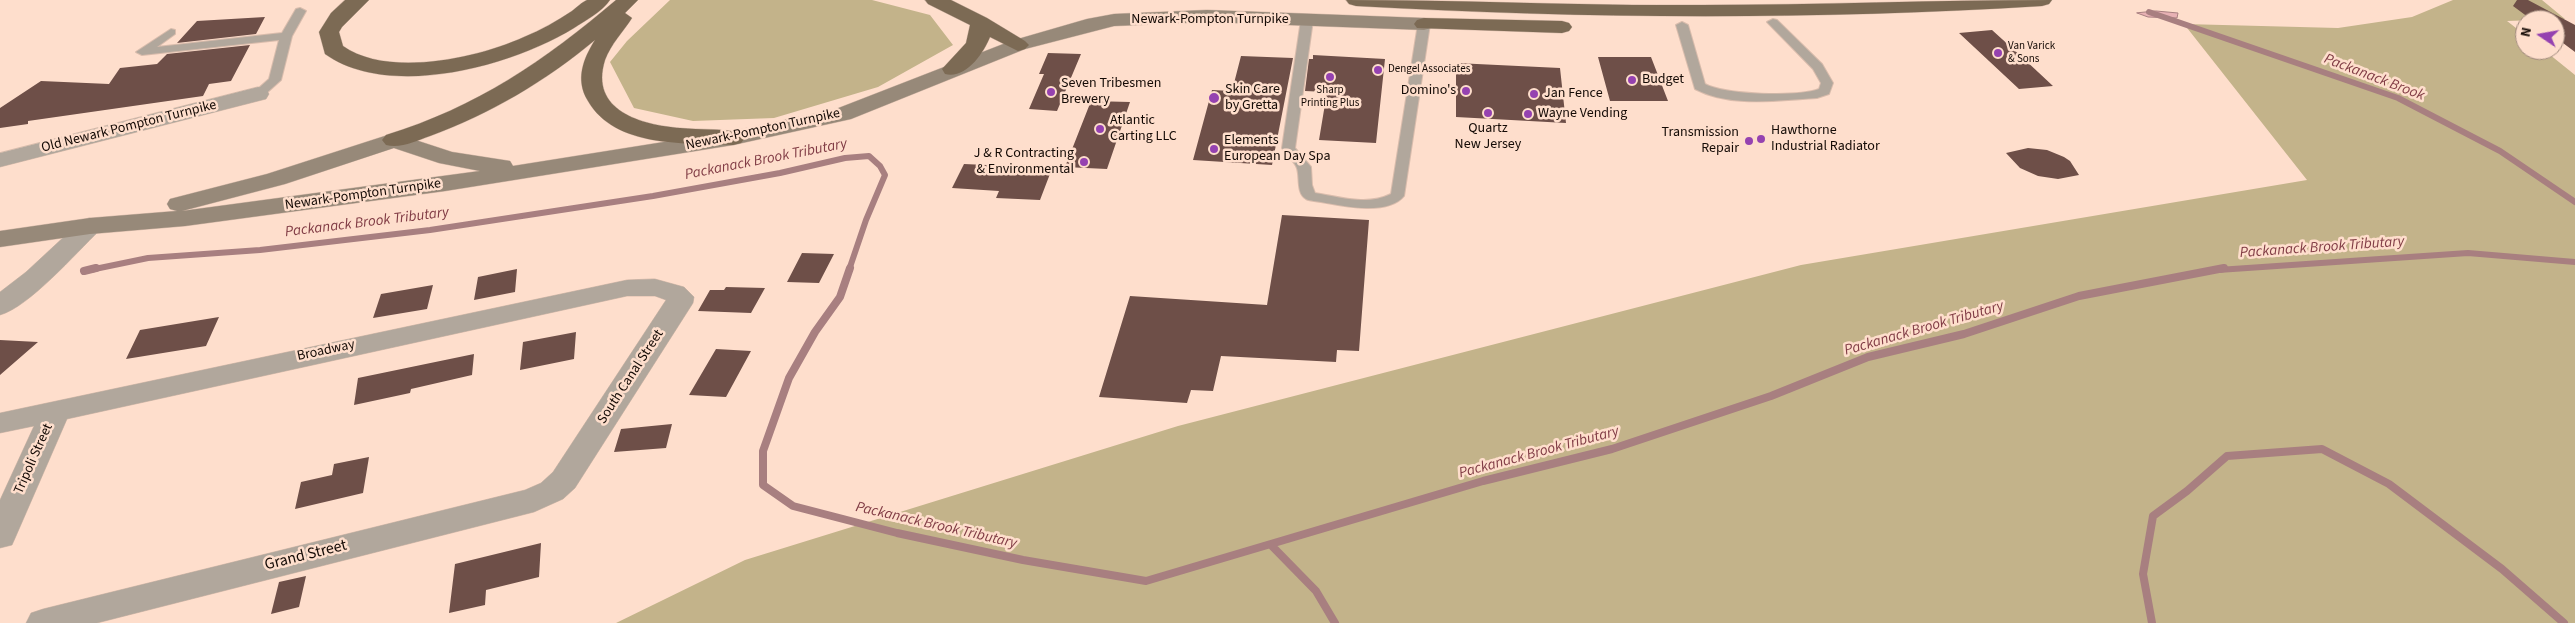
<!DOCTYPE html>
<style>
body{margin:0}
#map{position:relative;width:2575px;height:623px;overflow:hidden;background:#fedecc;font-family:"Source Sans 3",sans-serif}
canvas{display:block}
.north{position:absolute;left:2515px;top:10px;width:50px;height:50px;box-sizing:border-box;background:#fedecc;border:1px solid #a0897c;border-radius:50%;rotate:282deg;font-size:14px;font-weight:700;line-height:20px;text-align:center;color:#140a05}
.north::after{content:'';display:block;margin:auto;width:18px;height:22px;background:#9542b0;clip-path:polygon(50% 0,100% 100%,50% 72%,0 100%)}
</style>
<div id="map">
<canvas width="2575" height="623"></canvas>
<div class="north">N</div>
</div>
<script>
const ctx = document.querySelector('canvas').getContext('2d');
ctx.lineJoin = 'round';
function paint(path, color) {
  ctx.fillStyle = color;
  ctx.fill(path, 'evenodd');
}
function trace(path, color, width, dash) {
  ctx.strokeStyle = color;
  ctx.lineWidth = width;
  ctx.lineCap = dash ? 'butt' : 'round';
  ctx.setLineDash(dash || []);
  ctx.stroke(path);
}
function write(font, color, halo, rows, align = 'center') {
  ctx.font = font + ' "Source Sans 3",sans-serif';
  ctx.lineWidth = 5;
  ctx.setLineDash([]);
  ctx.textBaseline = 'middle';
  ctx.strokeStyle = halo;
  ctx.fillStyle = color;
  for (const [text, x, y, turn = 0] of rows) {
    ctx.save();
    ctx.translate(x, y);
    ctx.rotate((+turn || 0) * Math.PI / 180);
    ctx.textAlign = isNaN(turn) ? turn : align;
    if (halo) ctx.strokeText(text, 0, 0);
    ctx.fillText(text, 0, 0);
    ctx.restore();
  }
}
const green = new Path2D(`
 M670,0H872L930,15L953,45L878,87L774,118L693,121L634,108L610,62L627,41Z
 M2453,0H2542L2565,19L2507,21L2525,35V50H2544L2575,75V623H616L745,560L1178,426L1801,265L2307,180L2184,24L2338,28L2412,17Z`);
const water = new Path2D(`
 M2156,11L2178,13L2177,18L2148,17L2137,13Z`);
const streamFar1 = new Path2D(`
 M2149,12L2398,98L2500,151L2575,202
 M90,270L148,258L260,250L430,230L653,196L780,173L845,158L869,156L880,166L885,175L866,220L849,270
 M2218,270L2468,253L2575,262`);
const stream = new Path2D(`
 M850,268L840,297L815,332L789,378L763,451V485L793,506L897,533L1023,560L1146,581L1483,481L1612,449L1771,396L1868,357L1964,334L2079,296L2224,268
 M84,271L96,268
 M1271,545L1316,591L1335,623
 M2152,623L2143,574L2153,516L2187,491L2227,456L2322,449L2389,484L2502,569L2564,623`);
const building = new Path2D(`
 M2517,0H2528L2575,25V52L2555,37V20H2532L2513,6Z
 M265,17L256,34L177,43L197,21Z
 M1992,30L2023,58L2053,86L2019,89L1959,33Z
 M250,45L231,81L209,84L203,96L28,121V124L0,128V108L41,81L109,84L120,68L157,64L167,54Z
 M1048,53L1081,54L1057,111L1029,109L1044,74H1039Z
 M1313,55L1385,59L1376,143L1319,140L1327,92L1305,91L1309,59H1313Z
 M1241,56L1293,58L1272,165L1193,160L1212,90L1232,91Z
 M1598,57H1651L1668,101H1610Z
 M1456,63L1560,68L1566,123L1456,117Z
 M1091,101L1130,102L1107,169L1065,167Z
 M2028,148L2047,150L2064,157L2070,161L2079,175L2058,179L2038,176L2020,168L2006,153Z
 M964,164L1009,166L1010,164L1053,166L1040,200L996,198L999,191L952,188Z
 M1282,215L1369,220L1359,351L1337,350L1336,362L1221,356L1213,391L1191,390L1187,403L1099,397L1130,296L1267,305Z
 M802,253L834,254L819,283L787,282Z
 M517,269L515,292L474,300L478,277Z
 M433,285L427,309L373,318L381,294Z
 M726,287L765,288L751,313L698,311L710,290H724Z
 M219,317L206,346L126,359L140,330Z
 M576,332L574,359L520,370L523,342Z
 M0,340L38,342L0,375Z
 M716,349L751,351L726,397L689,395Z
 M474,354L472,375L411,389L410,393L354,405L358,378Z
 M672,424L666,448L614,452L621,429Z
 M369,457L363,493L295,509L301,482L332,475L334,464Z
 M541,543L539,577L486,590L485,605L449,613L455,564Z
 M306,576L299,607L271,614L279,582Z`);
const service = new Path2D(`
 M300,8L306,11L292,36L281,80L262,97H254L252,94L269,79L279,40L142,55L136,52L171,29L175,30V34L157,47L282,33L296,9Z
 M1307,17L1313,20L1295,148L1311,167L1312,185L1315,193C1340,197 1367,206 1391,194L1418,24L1424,21L1430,24L1404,196C1388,216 1342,206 1321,202C1317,201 1310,201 1306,199C1295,192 1301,175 1296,166C1293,160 1286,154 1282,148L1301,20Z
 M1773,19L1777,20L1822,64L1833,83L1829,94L1817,98C1778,100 1731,108 1695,89L1676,25L1682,22L1688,25L1705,84C1725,95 1797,97 1819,89L1821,83L1813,69L1767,22Z`);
const minor = new Path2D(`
 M258,87L266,89L269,94L266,99L0,167V153Z
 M90,218L99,221L103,226L99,231C76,253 29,307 0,315V292L26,272L81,221Z
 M655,279L684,287L694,297L693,303L575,488L563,499L534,512L97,623H26L31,613L43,609L525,490L541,483L553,472L666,300L655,296H627L67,419L16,536L12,545L0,548V500L34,426L0,433V413L627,280Z`);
const secondary = new Path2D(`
 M1207,10L1424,18L1431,20L1434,24L1431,28L1424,30L1207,22L1114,26L1025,49L851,119L733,145L445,191L185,226L90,234L0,247V231L90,218L177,211L170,209L167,204L170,199L267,174L394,133L452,152L510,161L513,166L733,131L836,109L1011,41L1087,19L1114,14ZM394,148L439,163L480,171L182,211L285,184Z`);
const trunk = new Path2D(`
 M345,0H369L342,27L339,32L343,46C388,78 478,58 524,37C541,30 557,21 572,11C576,8 582,2 587,0C593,0 604,0 610,0C602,12 586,20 574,28C512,66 390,100 325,54L319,32L331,13Z
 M616,0H638L625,13L632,18C623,32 611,44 605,60C589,111 642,125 680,128C700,130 722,128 741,133L745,138L741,143L733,145C686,143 615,148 588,101C575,80 583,59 595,40C546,81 490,114 430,136C416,141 400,149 386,145L382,140L386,135C477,107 544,61 616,0Z
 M925,0H951L987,18L1025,41L1029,45L1025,49L1018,51L990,37C983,54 966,79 945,74L942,69L966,43L970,25L928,4Z
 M1346,0C1464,0 1583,6 1701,5C1818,5 1935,0 2052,0L2049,4L2042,6C1813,20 1585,19 1356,6L1349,4Z
 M1424,18L1562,21L1569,23L1572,27L1569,31L1562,33L1417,28L1414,24L1417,20Z`);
const markers = [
 [1998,53,5,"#9542b0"],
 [1378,70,5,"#9542b0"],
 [1330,77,5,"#9542b0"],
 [1632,80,5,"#9542b0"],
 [1466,91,5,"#9542b0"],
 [1051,92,5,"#9542b0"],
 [1534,94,5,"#9542b0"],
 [1214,98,6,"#9542b0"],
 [1488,113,5,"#9542b0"],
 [1528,114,5,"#9542b0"],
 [1100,129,5,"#9542b0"],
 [1761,139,5,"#9542b0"],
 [1749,141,5,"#9542b0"],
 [1214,149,5,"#9542b0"],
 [1084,162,5,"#9542b0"]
];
const farPoinames = [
 ["Van Varick",2008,47],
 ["& Sons",2008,60],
 ["Dengel Associates",1388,70],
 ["Sharp",1330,91,"center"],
 ["Printing Plus",1330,104,"center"]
];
const streetNames = [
 ["Newark-Pompton Turnpike",1210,20],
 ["Old Newark Pompton Turnpike",129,127,-14],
 ["Newark-Pompton Turnpike",763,130,-12],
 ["Newark-Pompton Turnpike",363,195,-8],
 ["Broadway",326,351,-12],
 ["South Canal Street",631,377,-57],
 ["Tripoli Street",34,459,-66]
];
const poiNames = [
 ["Budget",1642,80],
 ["Seven Tribesmen",1061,84],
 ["Brewery",1061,100],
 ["Skin Care",1225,90],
 ["by Gretta",1225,106],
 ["Domino's",1456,91,"right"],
 ["Jan Fence",1544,94],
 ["Wayne Vending",1538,114],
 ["Atlantic",1110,121],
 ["Carting LLC",1110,137],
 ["Quartz",1488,129,"center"],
 ["New Jersey",1488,145,"center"],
 ["Hawthorne",1771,131],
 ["Industrial Radiator",1771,147],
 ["Transmission",1739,133,"right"],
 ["Repair",1739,149,"right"],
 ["Elements",1224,141],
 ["European Day Spa",1224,157],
 ["J & R Contracting",1074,154,"right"],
 ["& Environmental",1074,170,"right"]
];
const waterNames = [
 ["Packanack Brook",2374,78,21],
 ["Packanack Brook Tributary",766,160,-11],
 ["Packanack Brook Tributary",367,223,-7],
 ["Packanack Brook Tributary",2322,248,-4],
 ["Packanack Brook Tributary",1924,329,-16],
 ["Packanack Brook Tributary",1539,453,-15],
 ["Packanack Brook Tributary",936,526,13]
];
const nearStreetnames = [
 ["Grand Street",306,556,-14]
];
paint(green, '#c3b38a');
paint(water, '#e8b1b4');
trace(water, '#a87f80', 1);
trace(streamFar1, '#a87f80', 6);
trace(stream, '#a87f80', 8);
paint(building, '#6e4f48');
trace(service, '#d9bcac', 2);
trace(minor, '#d9bcac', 1);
trace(secondary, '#d9bcac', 1);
trace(trunk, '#d9bcac', 1);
paint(service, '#b1a79c');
paint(minor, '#b1a79c');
paint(secondary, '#978979');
paint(trunk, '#7c6a54');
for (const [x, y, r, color] of markers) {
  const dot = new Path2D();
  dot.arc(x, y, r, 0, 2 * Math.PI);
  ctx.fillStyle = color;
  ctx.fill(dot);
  trace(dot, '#fedecc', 2);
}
write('11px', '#140a05', '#fedecc', farPoinames, 'left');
write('14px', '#140a05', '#fedecc', streetNames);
write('14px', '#140a05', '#fedecc', poiNames, 'left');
write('italic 15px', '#813c45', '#fedecc', waterNames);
write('16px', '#140a05', '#fedecc', nearStreetnames);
</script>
